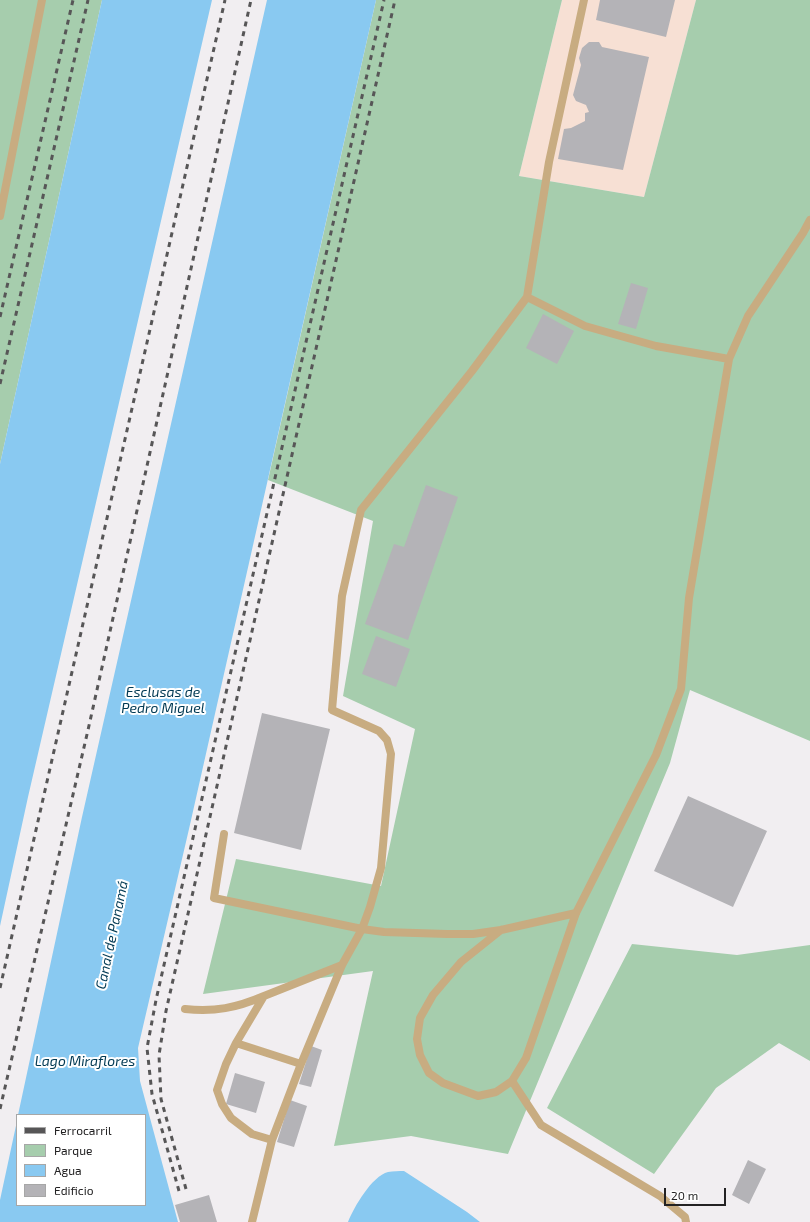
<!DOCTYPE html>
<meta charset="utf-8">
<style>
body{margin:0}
#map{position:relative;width:810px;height:1222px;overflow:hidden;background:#f1eef1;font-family:"Exo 2",sans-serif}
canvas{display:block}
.legend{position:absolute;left:16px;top:1114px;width:130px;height:92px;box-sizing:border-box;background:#fff;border:1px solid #a7a7a7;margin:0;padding:5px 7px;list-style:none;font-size:12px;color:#232223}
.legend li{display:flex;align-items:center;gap:8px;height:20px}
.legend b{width:20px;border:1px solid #a7a7a7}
.scale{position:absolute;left:664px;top:1188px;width:62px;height:18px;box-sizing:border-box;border:2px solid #232223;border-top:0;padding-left:5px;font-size:12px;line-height:14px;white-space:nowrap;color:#232223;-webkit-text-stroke:3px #fff;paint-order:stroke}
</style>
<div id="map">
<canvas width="810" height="1222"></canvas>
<ul class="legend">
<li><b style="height:5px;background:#575657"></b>Ferrocarril</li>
<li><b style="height:11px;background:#a6cdad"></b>Parque</li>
<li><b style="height:11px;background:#89c9f1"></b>Agua</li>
<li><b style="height:11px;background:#b4b3b7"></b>Edificio</li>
</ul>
<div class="scale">20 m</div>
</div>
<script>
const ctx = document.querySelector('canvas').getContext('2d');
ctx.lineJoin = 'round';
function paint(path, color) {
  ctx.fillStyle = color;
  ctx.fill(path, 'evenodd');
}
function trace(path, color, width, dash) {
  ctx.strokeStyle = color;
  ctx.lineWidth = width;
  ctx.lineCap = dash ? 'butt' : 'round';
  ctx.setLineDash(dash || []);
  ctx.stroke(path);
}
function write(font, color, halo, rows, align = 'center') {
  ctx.font = font + ' "Exo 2",sans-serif';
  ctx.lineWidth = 4;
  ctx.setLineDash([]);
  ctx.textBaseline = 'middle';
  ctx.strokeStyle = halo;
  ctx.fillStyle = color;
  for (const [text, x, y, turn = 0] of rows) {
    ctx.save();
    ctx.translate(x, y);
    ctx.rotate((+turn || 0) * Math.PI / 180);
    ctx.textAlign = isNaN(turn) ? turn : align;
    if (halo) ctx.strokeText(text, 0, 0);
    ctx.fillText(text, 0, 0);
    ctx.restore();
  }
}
const commercial = new Path2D(`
 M562,0H696L644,197L519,176Z`);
const green = new Path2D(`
 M0,0H102L0,464Z
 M376,0H562L519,176L644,197L696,0H810V741L690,690L670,763L508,1154L411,1136L334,1146L373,971L203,994L236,859L381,886L415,729L343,696L373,521L268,480Z
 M632,944L737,955L810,945V1061L779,1043L716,1088L654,1174L547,1108Z`);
const water = new Path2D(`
 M102,0H212L28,797L0,926V464Z
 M267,0H376L189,829L138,1048L140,1081L178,1222H0V1200L17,1121V1205H145V1115H18L82,817Z
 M404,1171L467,1212L480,1222H348C354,1207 372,1176 388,1172C393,1171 399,1171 404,1171Z`);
const building = new Path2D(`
 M600,0H675L666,37L596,20Z
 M589,42H599L602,47L649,57L623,170L558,159L564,129L571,128L585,121V113L589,112L586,105L576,101L573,95L581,65L579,58L582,48Z
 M631,283L648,288L636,329L618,324Z
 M543,314L574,331L557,364L526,348Z
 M426,485L458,497L408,640L365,624L394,544L404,547Z
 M376,636L410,649L396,687L362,674Z
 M262,713L330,729L301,850L234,833Z
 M688,796L767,831L733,907L654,871Z
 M311,1046L322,1050L311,1087L299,1084Z
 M235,1073L265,1082L256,1113L226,1104Z
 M290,1100L307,1106L294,1147L277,1142Z
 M748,1160L766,1169L749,1204L732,1195Z
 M209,1195L217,1222H180L175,1205Z`);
const service = new Path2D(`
 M0,216L42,0
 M527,297L585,326L656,346L729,359
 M224,834L214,898L362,929L384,932L447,934H473L501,930L576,913
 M501,930L461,962L433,995L420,1018L417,1039L420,1055L429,1073L443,1083L478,1096L496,1092L512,1081L526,1058L576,913L656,755L681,689L689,598L729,359L748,316L803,233L810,220
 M185,1009C215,1012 236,1008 264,996
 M236,1043L301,1064
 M512,1081L541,1125L660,1196L685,1217L686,1222
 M272,1140L252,1134L231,1118L222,1104L217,1090L226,1064L236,1043L264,996L342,965
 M252,1222L272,1140L301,1064L342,965L362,929L370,907L381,868L391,754L387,740L379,731L332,710L342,596L361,510L472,371L527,297L549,162L584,0`);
const rail = new Path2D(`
 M0,317L73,0
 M0,384L88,0
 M0,988L225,0
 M0,1109L88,730L251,0
 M186,1189L161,1099L159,1055L166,1011L395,0
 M179,1191L152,1094L147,1048L156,1000L384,0`);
const waterNames = [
 ["Esclusas de",163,692],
 ["Pedro Miguel",163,708],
 ["Canal de Panamá",112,935,-78],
 ["Lago Miraflores",85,1061]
];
paint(commercial, '#f7e0d4');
paint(green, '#a6cdad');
paint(water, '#89c9f1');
paint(building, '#b4b3b7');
trace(service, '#c8ac81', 8);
trace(rail, '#575657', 3, [5, 5]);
write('italic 14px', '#013953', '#fff', waterNames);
</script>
